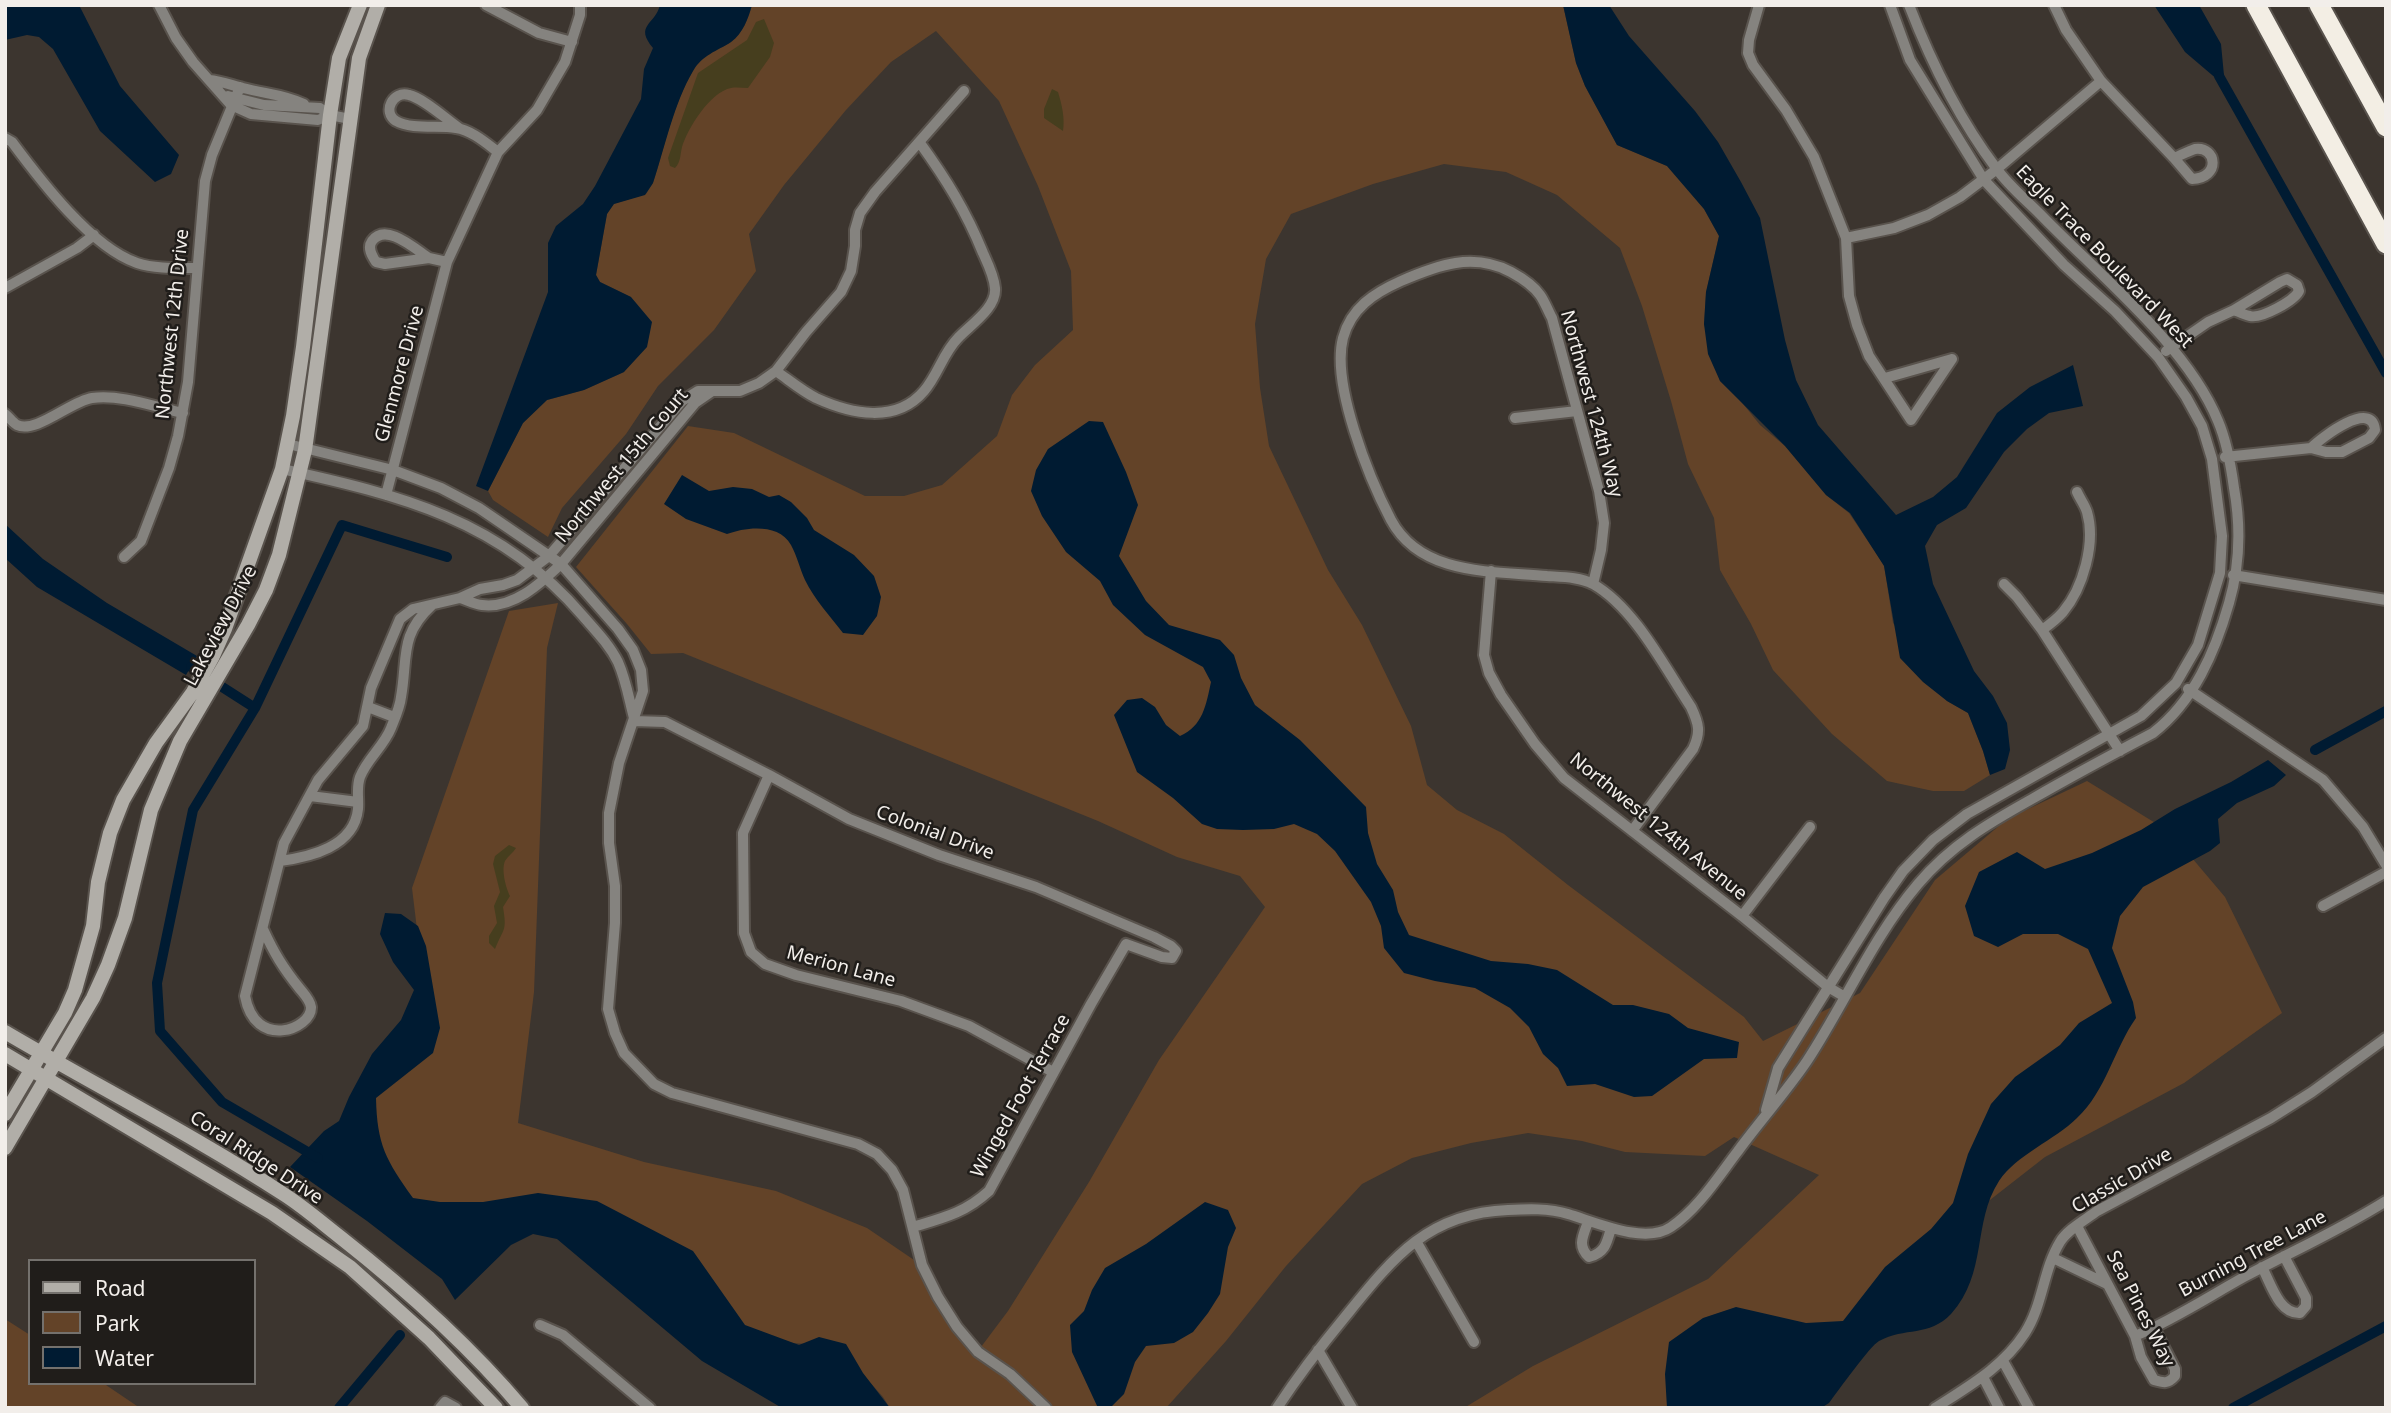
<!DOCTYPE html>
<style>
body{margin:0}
#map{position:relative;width:2391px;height:1413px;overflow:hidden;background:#3c352f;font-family:"Noto Sans",sans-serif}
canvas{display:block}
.frame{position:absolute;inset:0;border:7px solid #f2eeea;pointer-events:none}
.legend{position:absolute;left:28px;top:1259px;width:228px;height:126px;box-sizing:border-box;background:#201d1a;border:2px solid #74716d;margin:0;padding:9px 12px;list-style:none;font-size:21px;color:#f2eeea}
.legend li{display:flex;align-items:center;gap:14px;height:35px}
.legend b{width:35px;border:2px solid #74716d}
</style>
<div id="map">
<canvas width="2391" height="1413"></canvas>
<div class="frame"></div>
<ul class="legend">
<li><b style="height:9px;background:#b1aea8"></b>Road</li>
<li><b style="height:19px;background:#634328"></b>Park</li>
<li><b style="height:19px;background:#001b32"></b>Water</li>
</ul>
</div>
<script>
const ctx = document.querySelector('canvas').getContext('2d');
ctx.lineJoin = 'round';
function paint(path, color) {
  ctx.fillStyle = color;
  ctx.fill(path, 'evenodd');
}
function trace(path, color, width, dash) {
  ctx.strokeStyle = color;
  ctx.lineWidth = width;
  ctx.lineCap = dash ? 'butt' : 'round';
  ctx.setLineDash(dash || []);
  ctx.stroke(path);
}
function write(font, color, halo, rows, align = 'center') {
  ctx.font = font + ' "Noto Sans",sans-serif';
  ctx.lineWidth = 5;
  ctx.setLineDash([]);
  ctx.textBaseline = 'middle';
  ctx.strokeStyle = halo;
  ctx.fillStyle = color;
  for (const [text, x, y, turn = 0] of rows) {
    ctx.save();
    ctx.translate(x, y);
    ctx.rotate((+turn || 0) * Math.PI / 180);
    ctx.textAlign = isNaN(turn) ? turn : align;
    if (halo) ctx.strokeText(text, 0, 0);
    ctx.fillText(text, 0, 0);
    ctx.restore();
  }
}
const green = new Path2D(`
 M752,5H1563L1576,63L1585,86L1617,145L1667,166L1704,209L1719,236L1706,292L1704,324L1720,381L1740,400L1760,425L1785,446L1826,495L1849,513L1884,565L1893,623L1947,701L1968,713L1983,751L1990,775L1964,791H1933L1887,781L1832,734L1773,670L1751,624L1720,570L1714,518L1688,464L1671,401L1642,306L1620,248L1557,195L1506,172L1444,164L1373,184L1291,214L1266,259L1255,324L1260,388L1269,446L1328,570L1362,625L1411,726L1427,785L1457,810L1504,834L1568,885L1744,1017L1763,1041L1860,993L1935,880L2007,819L2087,781L2170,832L2225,897L2282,1013L2184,1083L2045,1157L1972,1214L1788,1408H1464L1533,1366L1708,1279L1819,1175L1734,1137L1705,1156L1625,1152L1582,1141L1528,1133L1471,1143L1412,1158L1362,1184L1286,1266L1226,1341L1166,1408H890L883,1397L859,1370L845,1347L728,1338L528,1201L396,1230L361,1122L424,987L412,888L509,611L558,603L547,648L534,992L518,1123L644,1162L776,1191L867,1228L917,1262L978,1351L1008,1311L1089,1182L1159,1060L1265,907L1240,876L1177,857L1098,821L683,653L651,654L627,624L576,567L688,426L734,433L865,496H904L942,485L997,436L1012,395L1035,365L1073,330L1071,271L1038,186L999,101L936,31L891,62L846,110L784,185L749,234L756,271L714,330L658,386L626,434L562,508L548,537L493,500L488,491L523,423L547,400L584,390L624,372L631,297L600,282L596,275L607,214L613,204L646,194L653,183C665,146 673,104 693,71C702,55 717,51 731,42C743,33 748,19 752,5Z
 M5,1319L30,1335V1383H103L140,1408H5Z`);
const sand = new Path2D(`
 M764,19L774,43L770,57L748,88C742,88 736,87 731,88C710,92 688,128 682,147C680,155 681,162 675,168L670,166L668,158L698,73L747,40L756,22Z
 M1052,89L1058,92C1062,105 1065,118 1063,131L1044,118V109Z
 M509,845L516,848C513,853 508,856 505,861C501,870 506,888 510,896L503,907C507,932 504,927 495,949L489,943V936L497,923L494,906L500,892L493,864L495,856Z`);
const water = new Path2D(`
 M5,5H79L120,86L179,155L171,174L155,182L100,131L53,49L39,37L27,35L5,40Z
 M660,5H752C748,19 743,33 731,42C717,51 702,55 693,71C674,103 665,147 653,183L645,195L614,204L607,214L596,275L600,282L631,297L652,322L647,347L624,372L584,390L547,400L523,423L488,491L476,486L548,292V243L556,226L583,204L595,186L641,99L644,69L653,48C634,25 655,25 660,5Z
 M1563,5H1609L1629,36L1695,111L1718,142L1741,182L1760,218L1785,340L1796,380L1818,425L1896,515L1933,497L1957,477L1997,413L2030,387L2073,365L2083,406L2049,413L2027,429L2004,452L1966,508L1937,525L1925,546L1933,584L1974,671L1993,696L2007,723L2010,750L2005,769L1990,775L1983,751L1968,713L1947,701L1923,682L1900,658L1884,566L1850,513L1826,495L1785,446L1720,381L1708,354L1704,324L1706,292L1719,236L1704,209L1667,166L1617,145L1585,86L1576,63Z
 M2154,5H2199L2221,44L2225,86L2185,52Z
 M1089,421L1103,422L1126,472L1138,505L1119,556L1146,601L1169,625L1220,640L1234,655L1241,678L1255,705L1300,740L1366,807L1368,833L1377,864L1393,890L1398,912L1409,935L1491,961L1528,964L1557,970L1613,1005H1633L1669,1014L1688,1028L1739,1042L1737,1058L1704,1059L1652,1096L1634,1097L1595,1084L1567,1086L1558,1068L1543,1054L1529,1027L1510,1008L1475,988L1435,981L1404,973L1384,948L1381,926L1371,902L1335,851L1317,834L1294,824L1274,829L1243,830L1217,829L1202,824L1173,798L1137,772L1114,715L1127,700L1142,698L1155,707L1166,725L1180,736C1203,726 1206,705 1211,682L1203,667L1145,635L1113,605L1100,581L1066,552L1042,516L1031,491L1036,470L1048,449Z
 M682,475L709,491L733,487L752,489L769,497L779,495L791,502L807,518L814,530L854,555L874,576L881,597L877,616L863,635L843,633C831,617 814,599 805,580C800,569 797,556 791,545C779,523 746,527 727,534L686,519L664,504Z
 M5,524L43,559L107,603L197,656L186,675L37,587L5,558Z
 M2268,760L2286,775L2274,786L2237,803L2218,819L2220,843L2210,851L2143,887L2120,916L2112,948L2133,1002L2136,1018C2114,1049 2106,1091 2077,1118C2055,1140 2016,1155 1999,1181C1972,1223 1988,1273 1951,1314C1929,1337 1905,1327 1879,1341C1870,1346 1838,1391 1829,1403L1821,1408H1667L1665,1374L1669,1342L1703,1318L1736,1307L1806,1323L1843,1321L1885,1267L1931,1229L1953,1203L1968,1154L1991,1104L2015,1077L2060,1045L2079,1023L2112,1003L2088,949L2058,934H2023L1998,947L1974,936L1965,906L1979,872L2017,852L2045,869L2092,853L2141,830L2175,809L2231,782Z
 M385,913L401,914L418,926L426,946L440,1028L433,1053L376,1098C377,1145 386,1160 413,1198L440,1202H483L538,1193L597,1201L693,1251L745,1325L799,1345L819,1337L846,1344L863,1373L890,1408H782L702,1361L557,1239L533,1234L511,1245L455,1300L442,1279L367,1221L290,1167L324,1131L339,1121L349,1097L372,1054L401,1020L414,990L393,962L380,934Z
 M1205,1202L1228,1210L1236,1228L1228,1247L1220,1294L1208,1313L1193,1332L1174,1343L1146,1346L1135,1362L1124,1394L1111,1407L1098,1408L1072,1352L1070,1325L1084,1311L1092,1290L1105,1268L1146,1244Z`);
const canal = new Path2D(`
 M2219,76L2386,373
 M191,667L255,708
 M2315,750L2386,711
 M318,1158L222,1102L160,1031L157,983L193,810L255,708L342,525L447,557
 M339,1408L400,1335
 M2233,1408L2386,1326`);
const street = new Path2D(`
 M159,5L176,38L193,62L231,105L251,114L318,120L330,115
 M486,5L539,33L572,42
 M1759,5L1749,40L1748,53L1753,65L1786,110L1814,157L1846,238L1849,296L1857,325L1869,356L1911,420L1952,359
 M2054,5L2066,30L2101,81L2174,158L2192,179C2221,178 2217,146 2195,149C2189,151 2181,155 2174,158
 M209,80C221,81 231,85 243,88C265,94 283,94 304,104
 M228,96L264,105L320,108L330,115L350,119
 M459,128C446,119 423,98 409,95C393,90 382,112 396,121C412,130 438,125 456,128C471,130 486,143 498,152
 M5,138L12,142C41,181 91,247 137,263C155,269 177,268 196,268
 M1846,238L1894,228L1928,215L1960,197L1997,169L2101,81
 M429,258C415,249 386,222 372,241C367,248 372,256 376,262L385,264L429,258L447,262
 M5,288L77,248L94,235
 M2166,351L2208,322L2234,310C2239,312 2245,315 2250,316C2261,319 2294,301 2299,291L2297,285L2287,279L2280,282L2234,310
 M776,371C789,380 802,391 816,398C851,414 896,424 924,391C938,375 943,353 958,338C970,325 997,308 995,288C994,276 988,264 983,253C966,211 946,179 920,143
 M1885,378L1952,359
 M711,392L695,403L561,564C540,584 513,609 482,605C474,604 467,600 460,598L480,589L503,585L517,580L549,556L682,401L698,391H740L759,383L776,371L806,332L841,292L851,271L855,246V230L860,213L875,192L964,91
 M5,414C9,417 13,423 17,425C36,434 71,401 92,398C121,394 155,407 183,413
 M1515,418L1577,411
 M288,444L393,470L441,488L479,508L561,564L618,629L633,650L641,670L643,691L619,763L609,813V843L615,886V923L608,1009L615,1033L624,1053L654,1084L672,1093L858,1144L877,1154L892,1170L903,1190L922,1265L938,1297L957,1327L978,1352L1010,1374L1046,1408
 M2225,457L2311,448L2326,452H2342L2369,438L2375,430C2372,399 2322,437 2311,448
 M282,469C400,495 501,520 582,615C595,630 609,644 618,662C626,680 629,699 634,718
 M386,495L447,262L498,152L537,110L565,62L580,15V5
 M124,557L141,541L169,468L178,436L188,382L205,181L212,155L240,87
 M1491,571L1484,655L1489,673L1501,695L1535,744L1564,778L1742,916L1828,987L1845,997
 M2233,575L2386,600
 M1593,584L1601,550L1604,523L1599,491L1552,318C1548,311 1545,302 1540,295C1533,285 1522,278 1511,272C1473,252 1438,265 1401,281C1374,293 1351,308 1343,338C1331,384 1369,478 1391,520C1421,576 1493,571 1547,576C1562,577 1580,577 1593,584C1635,608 1665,668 1691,707C1699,724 1701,732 1693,749L1632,831
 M2004,584L2017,597L2042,630L2120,751
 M2042,630C2049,625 2057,619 2063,612C2083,588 2096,543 2087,512C2085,505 2080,499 2077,492
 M2188,689L2323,780L2363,827L2386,865
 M368,707L394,717
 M634,721L665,722L769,775L849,819L939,855L1036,887L1154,937L1171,946L1176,951L1172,958L1162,957L1126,944L1091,1004L989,1191C965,1213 943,1218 913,1227
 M769,775L743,833L744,933L751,952L765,964L796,975L901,1001L969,1026L1053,1072
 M310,796L358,802
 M280,861C310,857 354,847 358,809C359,798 356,788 360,777C367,759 384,746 391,728C395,718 400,707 401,697C408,658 399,635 432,605
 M2323,906L2386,872
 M1742,916L1810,827
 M263,929C274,953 283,968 300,989C304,994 310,1000 311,1007C312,1029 255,1051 245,996L284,843L318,780L363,726L371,688L400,619L413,609L460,598
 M1766,1110L1778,1068L1884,898L1903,871L1933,840L1967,814L2141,716L2176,683L2198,645L2220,573L2222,536L2212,459L2202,426L2186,397L2158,357L2115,311L2064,265L1984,180L1910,60L1890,5
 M1588,1222C1583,1236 1577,1246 1589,1257C1605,1253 1607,1243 1611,1228
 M2077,1226L2135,1336L2141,1357L2154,1380C2164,1383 2168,1384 2175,1376V1369L2154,1328
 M1416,1241L1474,1342
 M2053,1258L2107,1284
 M2262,1267C2271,1284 2279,1314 2300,1313L2306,1306V1298L2284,1256
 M540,1325L563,1335L650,1408
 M2135,1336C2173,1320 2208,1297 2244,1277C2291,1252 2340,1230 2386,1201
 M1318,1350L1352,1408
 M2003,1361L2029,1408
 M1983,1377L1999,1408
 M440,1408L445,1402L456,1408
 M1277,1408C1298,1376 1321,1346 1345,1317C1392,1259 1427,1213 1508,1210C1527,1209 1549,1208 1568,1214C1595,1222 1645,1245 1671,1227C1698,1209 1718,1177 1738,1151C1760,1121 1786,1092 1807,1061C1845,1003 1873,937 1918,884C1951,845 1989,823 2032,799C2072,776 2113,754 2153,733C2194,701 2215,652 2229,603C2240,565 2241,527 2234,488C2231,466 2227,442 2218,421C2187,345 2097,273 2040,214C2025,199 2008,185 1996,168C1959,119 1931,62 1909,5
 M1935,1408C1969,1386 2003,1367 2025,1333C2043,1305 2043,1270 2060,1242C2067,1230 2085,1220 2097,1211L2271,1118L2312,1092L2386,1038`);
const secondary = new Path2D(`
 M5,1032C98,1087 195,1136 285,1195C305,1208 322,1223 340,1237C406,1289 468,1344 522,1408
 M5,1054L272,1213L350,1267L429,1338L496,1408
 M5,1114L65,1013L75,990L93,926L98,882L110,833L123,800L156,743L193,692L213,656L225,629L282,469L293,416L303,347L330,115L339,58L360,5
 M5,1148L93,998L108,965L125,918L151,810L180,741L248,625L266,590L279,555L305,450L359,58L378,5`);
const highway = new Path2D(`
 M2256,5L2386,244
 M2319,5L2386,127`);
const streetNames = [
 ["Eagle Trace Boulevard West",2104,257,46],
 ["Northwest 12th Drive",173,324,-84],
 ["Glenmore Drive",400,374,-75],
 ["Northwest 124th Way",1591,404,75],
 ["Northwest 15th Court",622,466,-50],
 ["Lakeview Drive",221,626,-62],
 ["Northwest 124th Avenue",1658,827,39],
 ["Colonial Drive",935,833,20],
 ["Merion Lane",841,967,15],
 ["Winged Foot Terrace",1021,1096,-61],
 ["Coral Ridge Drive",256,1158,33],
 ["Classic Drive",2122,1181,-30],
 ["Burning Tree Lane",2253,1254,-28],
 ["Sea Pines Way",2140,1309,63]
];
paint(green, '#634328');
paint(sand, '#463e1e');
paint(water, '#001b32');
trace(canal, '#001b32', 10);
trace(street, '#59534d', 14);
trace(secondary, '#59534d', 18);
trace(highway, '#59534d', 23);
trace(street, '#85837f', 10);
trace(secondary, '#b1aea8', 14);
trace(highway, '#f3eee4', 19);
write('19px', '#f2eeea', '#201d1a', streetNames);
</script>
